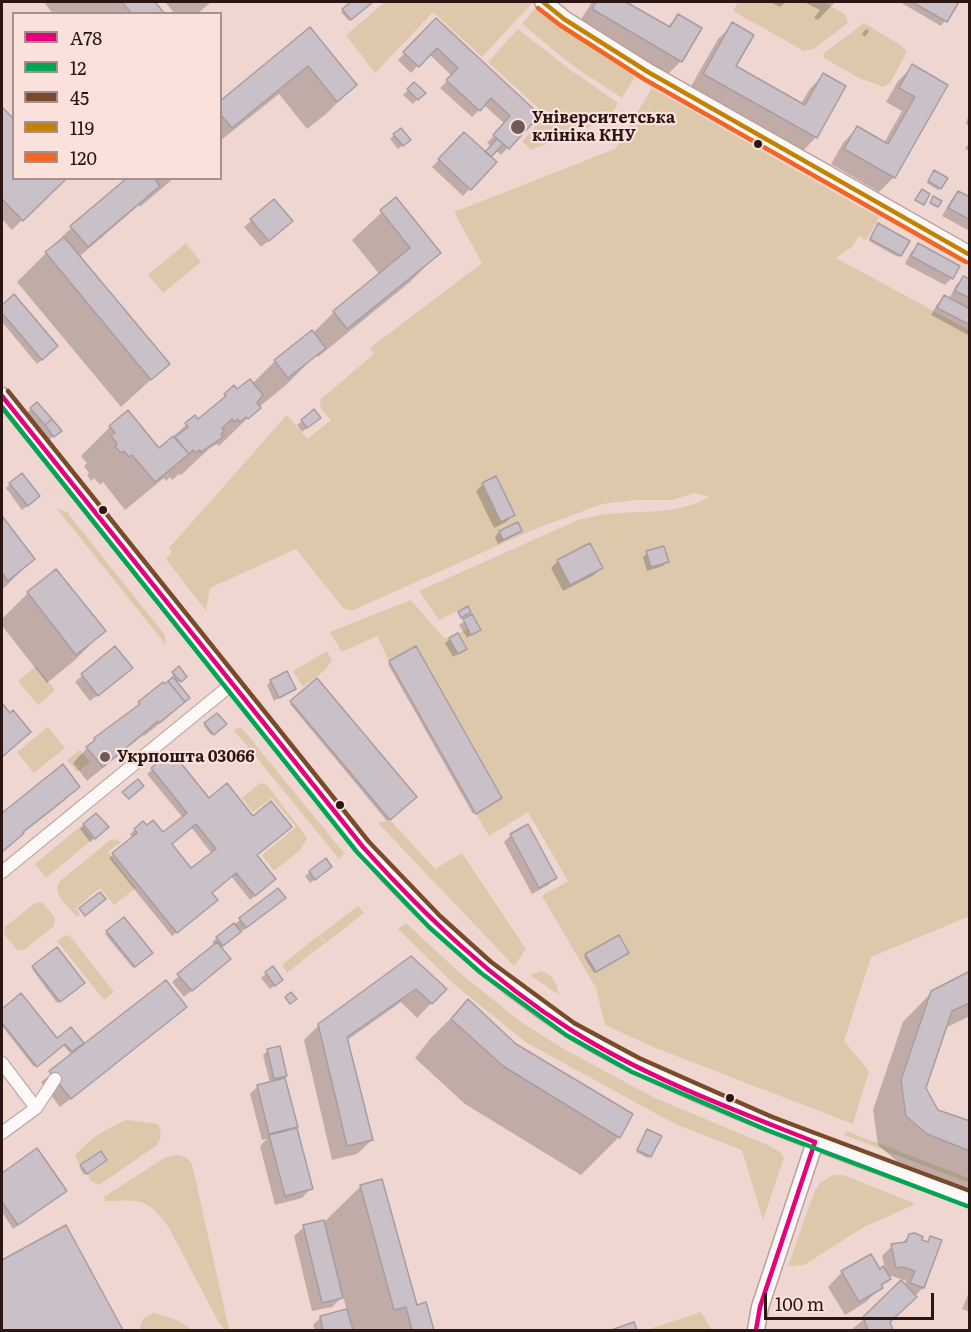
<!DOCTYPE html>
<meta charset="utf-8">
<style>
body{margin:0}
#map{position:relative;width:971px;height:1332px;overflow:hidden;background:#f0d6d1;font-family:Literata,serif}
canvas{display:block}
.frame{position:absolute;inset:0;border:3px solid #2b1613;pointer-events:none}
.legend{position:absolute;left:12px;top:12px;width:210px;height:168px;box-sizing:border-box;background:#fae1dc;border:2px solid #a7908c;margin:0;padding:8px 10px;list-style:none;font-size:18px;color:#2b1613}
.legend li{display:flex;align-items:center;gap:12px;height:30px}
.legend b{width:30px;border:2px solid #a7908c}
.scale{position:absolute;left:764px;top:1293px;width:170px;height:27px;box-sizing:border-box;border:3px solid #2b1613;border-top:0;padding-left:8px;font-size:18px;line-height:21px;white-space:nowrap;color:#2b1613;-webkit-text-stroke:4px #fae1dc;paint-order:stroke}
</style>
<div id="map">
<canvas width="971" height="1332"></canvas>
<div class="frame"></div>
<ul class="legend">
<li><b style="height:8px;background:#e5007d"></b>А78</li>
<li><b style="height:8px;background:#00a651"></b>12</li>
<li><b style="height:8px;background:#7a4b2a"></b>45</li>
<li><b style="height:8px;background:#c48205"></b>119</li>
<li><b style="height:8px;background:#f26522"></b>120</li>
</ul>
<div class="scale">100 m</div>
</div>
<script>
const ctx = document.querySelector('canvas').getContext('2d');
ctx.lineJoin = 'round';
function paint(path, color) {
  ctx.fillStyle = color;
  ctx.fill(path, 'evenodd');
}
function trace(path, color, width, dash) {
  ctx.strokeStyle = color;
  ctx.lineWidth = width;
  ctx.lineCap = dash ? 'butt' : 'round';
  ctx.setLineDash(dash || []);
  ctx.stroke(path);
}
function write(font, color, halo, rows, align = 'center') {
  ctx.font = font + ' Literata,serif';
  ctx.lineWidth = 4.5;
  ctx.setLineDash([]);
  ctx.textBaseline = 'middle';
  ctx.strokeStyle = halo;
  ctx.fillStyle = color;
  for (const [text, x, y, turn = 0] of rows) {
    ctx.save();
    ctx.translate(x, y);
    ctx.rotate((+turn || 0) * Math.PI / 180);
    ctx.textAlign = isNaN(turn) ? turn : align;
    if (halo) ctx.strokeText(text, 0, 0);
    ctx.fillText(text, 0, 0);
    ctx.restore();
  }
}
const green = new Path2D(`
 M385,2H533L482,57L433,12L375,73L346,35Z
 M738,2H823L845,14L848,23L814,49L804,51L733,11Z
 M538,6L635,77L622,98L572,65L522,24Z
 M864,23L902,46L907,52L890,83L883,87L859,78L824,58L823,54Z
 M518,29L569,69L618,103L609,119L531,150L522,141L546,115L488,62Z
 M652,88L879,218L866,240L859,236L852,247L836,258L969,330L970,916L871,957L844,1041L869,1071L853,1124L658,1049L605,1025L596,988L542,896L568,881L528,812L489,836L476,814L502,798L416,646L389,661L377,636L342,652L330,632L411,600L444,638H449L458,654L467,649L458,633L468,629L472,635L480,630L468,606L439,620L419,591L578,520C588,518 597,515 606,514C643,510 675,516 709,497L694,493L672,500H636L602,504L533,530L351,611L343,608L296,549L210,588L206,611L166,559L172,552L169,548L286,416L289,417L307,439L331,420L320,407L321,399L374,354L370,348L482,263L454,212L615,149Z
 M186,243L201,262L163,293L148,275Z
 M57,509L67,512L165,635L166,645Z
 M327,651L332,661L325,670L303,687L293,671Z
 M36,666L55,690L38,705L18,681Z
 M48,727L65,748L34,773L17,752Z
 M241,727L344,853L339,859L234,730Z
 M80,750L90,762L77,772L67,760Z
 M260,783L267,785L307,838L300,850L274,871L262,855L296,827L272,798L253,812L242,798Z
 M390,820L435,869L462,853L526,949L514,966L378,823Z
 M82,825L93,839L46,878L35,864Z
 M115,839L121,842L108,852L136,888L114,905L100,888L76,908L80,914L77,917C69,907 52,895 59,882L110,840Z
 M39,902L43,903L55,918L54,926L24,950H17L4,934L5,927L35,903Z
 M358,906L364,913L326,943L320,935Z
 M406,923L460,973L521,1022L562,1048L655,1098L770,1146L781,1153L784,1158L763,1220L742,1150L675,1124L527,1043L455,985L398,929Z
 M66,935L70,936L114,992L104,1000L57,941Z
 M319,935L325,943L287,973L282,965Z
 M541,971C553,974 557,984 559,995L530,975Z
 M127,1120L158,1124C162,1134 162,1138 156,1146L99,1185L91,1181L87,1174L107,1160L100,1151L80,1165L75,1156C91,1137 105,1129 127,1120Z
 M846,1131L969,1178V1183L844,1135Z
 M174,1155C183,1155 187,1157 192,1164L229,1329L227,1330H225L219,1323L169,1228C148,1197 139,1200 105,1201L104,1197L164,1158Z
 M833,1175H844L916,1204L864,1227L804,1265L788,1266L813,1195L820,1183Z
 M701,1312L712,1330H646Z
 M152,1313C168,1316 180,1320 192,1330H141L140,1325L144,1318Z`);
const shadow = new Path2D(`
 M44,2H153L163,14H53Z
 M165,2H211L197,14H175Z
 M353,2H372L349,21L341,12Z
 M592,2H623L667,27L678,16L681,61L666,76L578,24Z
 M770,2H786L780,7Z
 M804,2H835L818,20L814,18L820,10Z
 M900,2H957L941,26Z
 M733,24L734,67L801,104L809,90L823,75L816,137L802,152L690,88L718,39Z
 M429,27L538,115L501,155L495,150L489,157L494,162L463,196L432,167L457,141L485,154L492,147L487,143L505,124L484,105L472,117L440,88L452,76L429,54L411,73L398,60Z
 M866,29L869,31L865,37L862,34Z
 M310,30L355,85L326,114L307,129L279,94L220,141V102Z
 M913,66L946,85L894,177L879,192L831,164L843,143L857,128L884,143L902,111L886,102L898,81Z
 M414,84L423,93L413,104L403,95Z
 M2,109L14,121V178H65L12,230L2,219Z
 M970,110V126L966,124Z
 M394,135L404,144L398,149L390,139Z
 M970,141V151L965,149Z
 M932,174L940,188L938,190L927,183Z
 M129,178H174L140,207L139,205L79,257L168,364L121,407L17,282L71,228Z
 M958,193L970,199V231L942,216L951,200Z
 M396,199L439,253L410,282L318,357L316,355L286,385L258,408L219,446L217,444L210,448L181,475L179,474L172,480L170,477L166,481L164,478L125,510L103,482L100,485L94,478L91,481L87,475L89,473L84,466L87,463L81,456L110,427L158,450L186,425L198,421L234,387L237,391L252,384L275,361L313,333L334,312L380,275L352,240Z
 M274,201L284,228L261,247L244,227Z
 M877,227L900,255L898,257L869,241Z
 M918,245L952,278L945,285L905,264L911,252Z
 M963,278L970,281V336L931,315L937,304L945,297L949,299L956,285Z
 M14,296L52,351L37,364L2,322V307Z
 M31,409L55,435L49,440L27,413Z
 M302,421L314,422L302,432L297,425Z
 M10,484L34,501L22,510L6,488Z
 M483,484L513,515L506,522L494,528L476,491Z
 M2,519L33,559L2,590Z
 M517,524L520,531L516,535L498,544L495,537L499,532Z
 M647,553L667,561L663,566L647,571L643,557Z
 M558,561L601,568L594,575L563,591L551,568Z
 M56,571L104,631L75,660L47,683L3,627L2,628V619L28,593Z
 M471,616L479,630L467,638L459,625Z
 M450,639L465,649L453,657L445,643Z
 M115,648L124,675L90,701L75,682Z
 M390,662L499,800L473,814L388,664Z
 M179,668L185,677L176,684L181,704L168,717L144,736L143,735L87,781L73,763L95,740L163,685L164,686L174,678L172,674Z
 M317,680L415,797L387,821L290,704Z
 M271,681L294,689L274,701L267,685Z
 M2,705L10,715L22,739L2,756Z
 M217,715L225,724L211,735L204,726Z
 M171,753L209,800L253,818L256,856L270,883L250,900L231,876L211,893L212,904L172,936L109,858L133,838L130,834L143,823L163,835L183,818L147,774ZM191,827L212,854L191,871L170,844Z
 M61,767L78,787L64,801L17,838L2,853V816Z
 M84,825L102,832L90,842L80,829Z
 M511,835L555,878L548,885L532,894L504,842Z
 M325,860L326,871L310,883L305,876Z
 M278,890L277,905L220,948L229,959L184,997L172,982L215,945L212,942L217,938Z
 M124,919L151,953L133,968L105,934Z
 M57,949L83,983L57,1003L32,969Z
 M625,954L594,973L584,957L586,955Z
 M411,958L445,989L417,1018L401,1002L346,1041L372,1140L357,1154L332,1160L304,1040L319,1025Z
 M272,968L277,984L270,989L261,978Z
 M970,973V1016L945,1028L925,1089L937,1111L970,1123V1190L898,1162L878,1145L873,1110L903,1022L932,992Z
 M165,982L185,1007L60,1107L41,1082Z
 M21,995L57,1040L82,1042L70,1053L63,1045L34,1067L2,1026V1011Z
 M468,1001L619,1137L581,1175L465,1104L415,1058L430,1039Z
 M279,1048L286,1075L280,1081L296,1126L292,1131L311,1188L302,1198L275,1205L260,1146L267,1139L262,1140L250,1094L257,1087L270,1083L263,1055L267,1051Z
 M646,1133L650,1156L648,1158L636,1152Z
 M37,1150L61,1195L13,1229L2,1212V1174Z
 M103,1162L84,1175L80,1168L81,1166Z
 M361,1186L416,1307L425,1304L433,1330H315L313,1325L320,1318L347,1311L343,1296L332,1307L312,1311L294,1236L304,1227L323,1223Z
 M65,1227L121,1330H2V1261Z
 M910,1235L926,1243L931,1237L940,1241L923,1288L888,1322L891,1330H851L904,1286L906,1281L892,1276L888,1277L889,1279L866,1302L845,1315L828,1287L842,1272L879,1271L885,1268L882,1256L892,1246L901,1244Z
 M970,1290V1312L962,1309Z`);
const building = new Path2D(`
 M122,2H155L165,14H132Z
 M351,2H373L351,20L342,9Z
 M596,2H626L670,27L678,14L702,28L682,62L592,9Z
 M912,2H959L947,22Z
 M436,18L540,115L509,149L493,135L510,116L491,98L480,111L446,80L458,68L437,48L419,67L403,52Z
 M732,22L754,35L736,66L805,105L823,73L846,86L817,138L703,74Z
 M310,27L357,85L337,102L308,66L232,128L220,114V101Z
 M912,64L948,85L895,178L844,149L857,126L888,144L915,97L899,88Z
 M414,82L426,93L418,100L407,89Z
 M2,107L14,119V178H67L23,221L2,199Z
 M401,128L411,140L403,146L393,134Z
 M464,132L497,162L471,190L438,159Z
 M497,139L503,144L491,157L485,152Z
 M934,170L948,178L941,189L928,181Z
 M127,178H154L160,186L88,247L70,226Z
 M922,189L930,194L924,205L915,200Z
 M958,191L970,197V220L948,208Z
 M933,196L942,201L938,207L930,203Z
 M396,197L441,253L347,329L333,311L410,248L380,210Z
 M274,199L293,221L269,241L250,219Z
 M878,223L910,241L901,256L870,239Z
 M64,237L170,364L151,380L45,252Z
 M918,243L960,266L953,279L911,256Z
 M963,276L970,279V298L955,291Z
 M14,294L58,346L42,360L2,313V305Z
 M944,295L970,309V325L937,308Z
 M312,330L326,348L288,378L274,360Z
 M250,379L263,395L257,403L261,408L248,419L246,417L240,422L238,419L234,422L232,419L222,428L224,431L221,434L223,437L201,452L199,450L195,453L193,450L189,454L175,437L188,427L185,423L195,415L198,419L226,396L224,394L234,385L237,389Z
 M37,402L52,419L45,425L30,408Z
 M314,409L321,418L307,428L301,420Z
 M128,410L159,448L173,436L189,454L155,482L132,455L129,457L124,451L121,453L115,446L117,444L111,436L115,433L109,426Z
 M52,419L62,431L54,437L45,425Z
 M22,473L40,496L28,506L9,483Z
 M496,476L515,515L501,522L482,483Z
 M2,516L35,559L8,581L2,573Z
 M518,522L522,531L503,540L499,531Z
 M590,543L603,568L570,585L557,560Z
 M664,546L669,562L651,567L646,551Z
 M56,569L106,631L76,655L27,592Z
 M468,606L471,612L461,618L458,612Z
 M472,614L481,630L471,635L463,619Z
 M458,633L467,649L458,654L449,638Z
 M115,646L133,668L98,696L81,674Z
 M416,646L502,798L476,814L389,661Z
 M179,666L187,677L181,682L172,672Z
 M287,671L296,689L279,698L270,680Z
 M173,677L190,698L185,702L168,681Z
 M317,678L417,797L390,820L290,701Z
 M168,681L185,702L159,723L158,721L103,767L86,747L95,740L94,738L140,704L138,702L163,682L164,684Z
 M2,703L10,713L13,710L31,732L2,757Z
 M217,713L227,724L214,735L204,723Z
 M171,751L209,798L227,783L253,816L271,801L292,827L257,855L276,879L255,896L236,873L212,893L218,900L177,933L112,853L137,833L134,829L143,821L147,825L153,820L163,832L187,813L151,768ZM196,824L216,849L191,868L172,844Z
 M63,764L80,787L23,832L24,833L21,836L2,852V813Z
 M138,779L144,786L129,799L122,792Z
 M96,813L109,827L95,839L83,824Z
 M528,824L557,878L539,888L510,834Z
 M326,858L332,867L315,880L309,871Z
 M278,888L286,898L246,928L239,918Z
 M100,892L106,899L85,916L79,908Z
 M124,917L153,953L135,967L106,931Z
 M234,923L241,932L223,946L216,937Z
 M619,935L629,953L596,972L585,954Z
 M217,942L231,959L192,991L177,974Z
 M57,947L85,983L60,1002L32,966Z
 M411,956L447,989L432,1004L416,989L347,1037L373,1140L347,1146L318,1024Z
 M273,966L283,980L275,986L265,972Z
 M970,971V1003L952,1011L926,1088L938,1110L970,1121V1151L927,1134L906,1116L901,1080L931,991Z
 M166,980L187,1007L71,1099L49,1071Z
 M291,992L297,999L290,1004L285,997Z
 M21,993L57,1038L71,1027L84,1043L72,1052L65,1044L37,1067L2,1023V1009Z
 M468,999L516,1044L633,1114L620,1138L503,1066L451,1019Z
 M280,1046L287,1076L274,1079L267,1049Z
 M285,1078L298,1127L269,1134L257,1085Z
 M297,1128L313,1189L285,1196L269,1135Z
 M647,1129L662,1136L651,1157L637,1150Z
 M37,1148L67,1191L18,1225L2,1202V1173Z
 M101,1151L107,1160L87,1174L80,1165Z
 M382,1179L417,1305L426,1302L434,1330H412L406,1307L394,1310L360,1185Z
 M324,1220L343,1298L322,1303L303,1225Z
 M66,1225L123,1330H2V1260Z
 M915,1233L923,1237L922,1240L928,1242L930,1236L942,1240L924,1288L910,1283L915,1271L903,1267L896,1268L891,1244L906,1242L909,1234Z
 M871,1254L880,1269L883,1266L891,1279L881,1285L883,1288L859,1302L841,1271Z
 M901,1280L917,1297L890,1322L893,1330H868L863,1317Z
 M347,1309L353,1330H323L320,1316Z
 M634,1322L637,1330H611Z`);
const street = new Path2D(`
 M2,872L232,684
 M2,1063L36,1108
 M2,1133L36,1108L55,1079`);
const secondary = new Path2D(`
 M543,2L564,19L648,72L970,255
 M2,396L363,847C424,917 492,978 570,1029C612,1056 658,1076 704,1096C791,1134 880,1166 970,1199
 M756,1330L760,1307L815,1142`);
const bus1 = new Path2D(`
 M2,396L363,847C425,916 492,980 571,1030C647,1078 732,1109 815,1142
 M756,1330L760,1307L815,1142`);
const bus2 = new Path2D(`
 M2,407L357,852L429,927L481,973L566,1035L632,1072L767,1130L967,1206`);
const bus3 = new Path2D(`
 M8,391L369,842L440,916L491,962L574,1023L639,1058L772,1117L970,1191`);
const bus4 = new Path2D(`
 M543,2L564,19L648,72L970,255`);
const bus5 = new Path2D(`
 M538,8L560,25L644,79L966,262`);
const markers = [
 [518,127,8,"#705956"],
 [758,144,5,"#2b1613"],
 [103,510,5,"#2b1613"],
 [105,757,6,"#705956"],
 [340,805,5,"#2b1613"],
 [730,1098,5,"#2b1613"]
];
const poiNames = [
 ["Університетська",532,118],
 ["клініка КНУ",532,136],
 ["Укрпошта 03066",117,757]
];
paint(green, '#dec8ac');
paint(shadow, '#0003');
paint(building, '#cac1c8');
trace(building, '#a69da3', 1.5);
trace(street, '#b7a19d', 14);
trace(secondary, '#b7a19d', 19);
trace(street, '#fdf9f8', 12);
trace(secondary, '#fdf9f8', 16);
trace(bus1, '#e5007d', 4.5);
trace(bus2, '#00a651', 4.5);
trace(bus3, '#7a4b2a', 4.5);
trace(bus4, '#c48205', 4.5);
trace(bus5, '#f26522', 4.5);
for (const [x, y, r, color] of markers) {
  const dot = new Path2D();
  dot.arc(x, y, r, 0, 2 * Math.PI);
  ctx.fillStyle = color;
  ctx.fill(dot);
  trace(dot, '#fae1dc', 2);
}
write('bold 16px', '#2b1613', '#fae1dc', poiNames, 'left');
</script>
